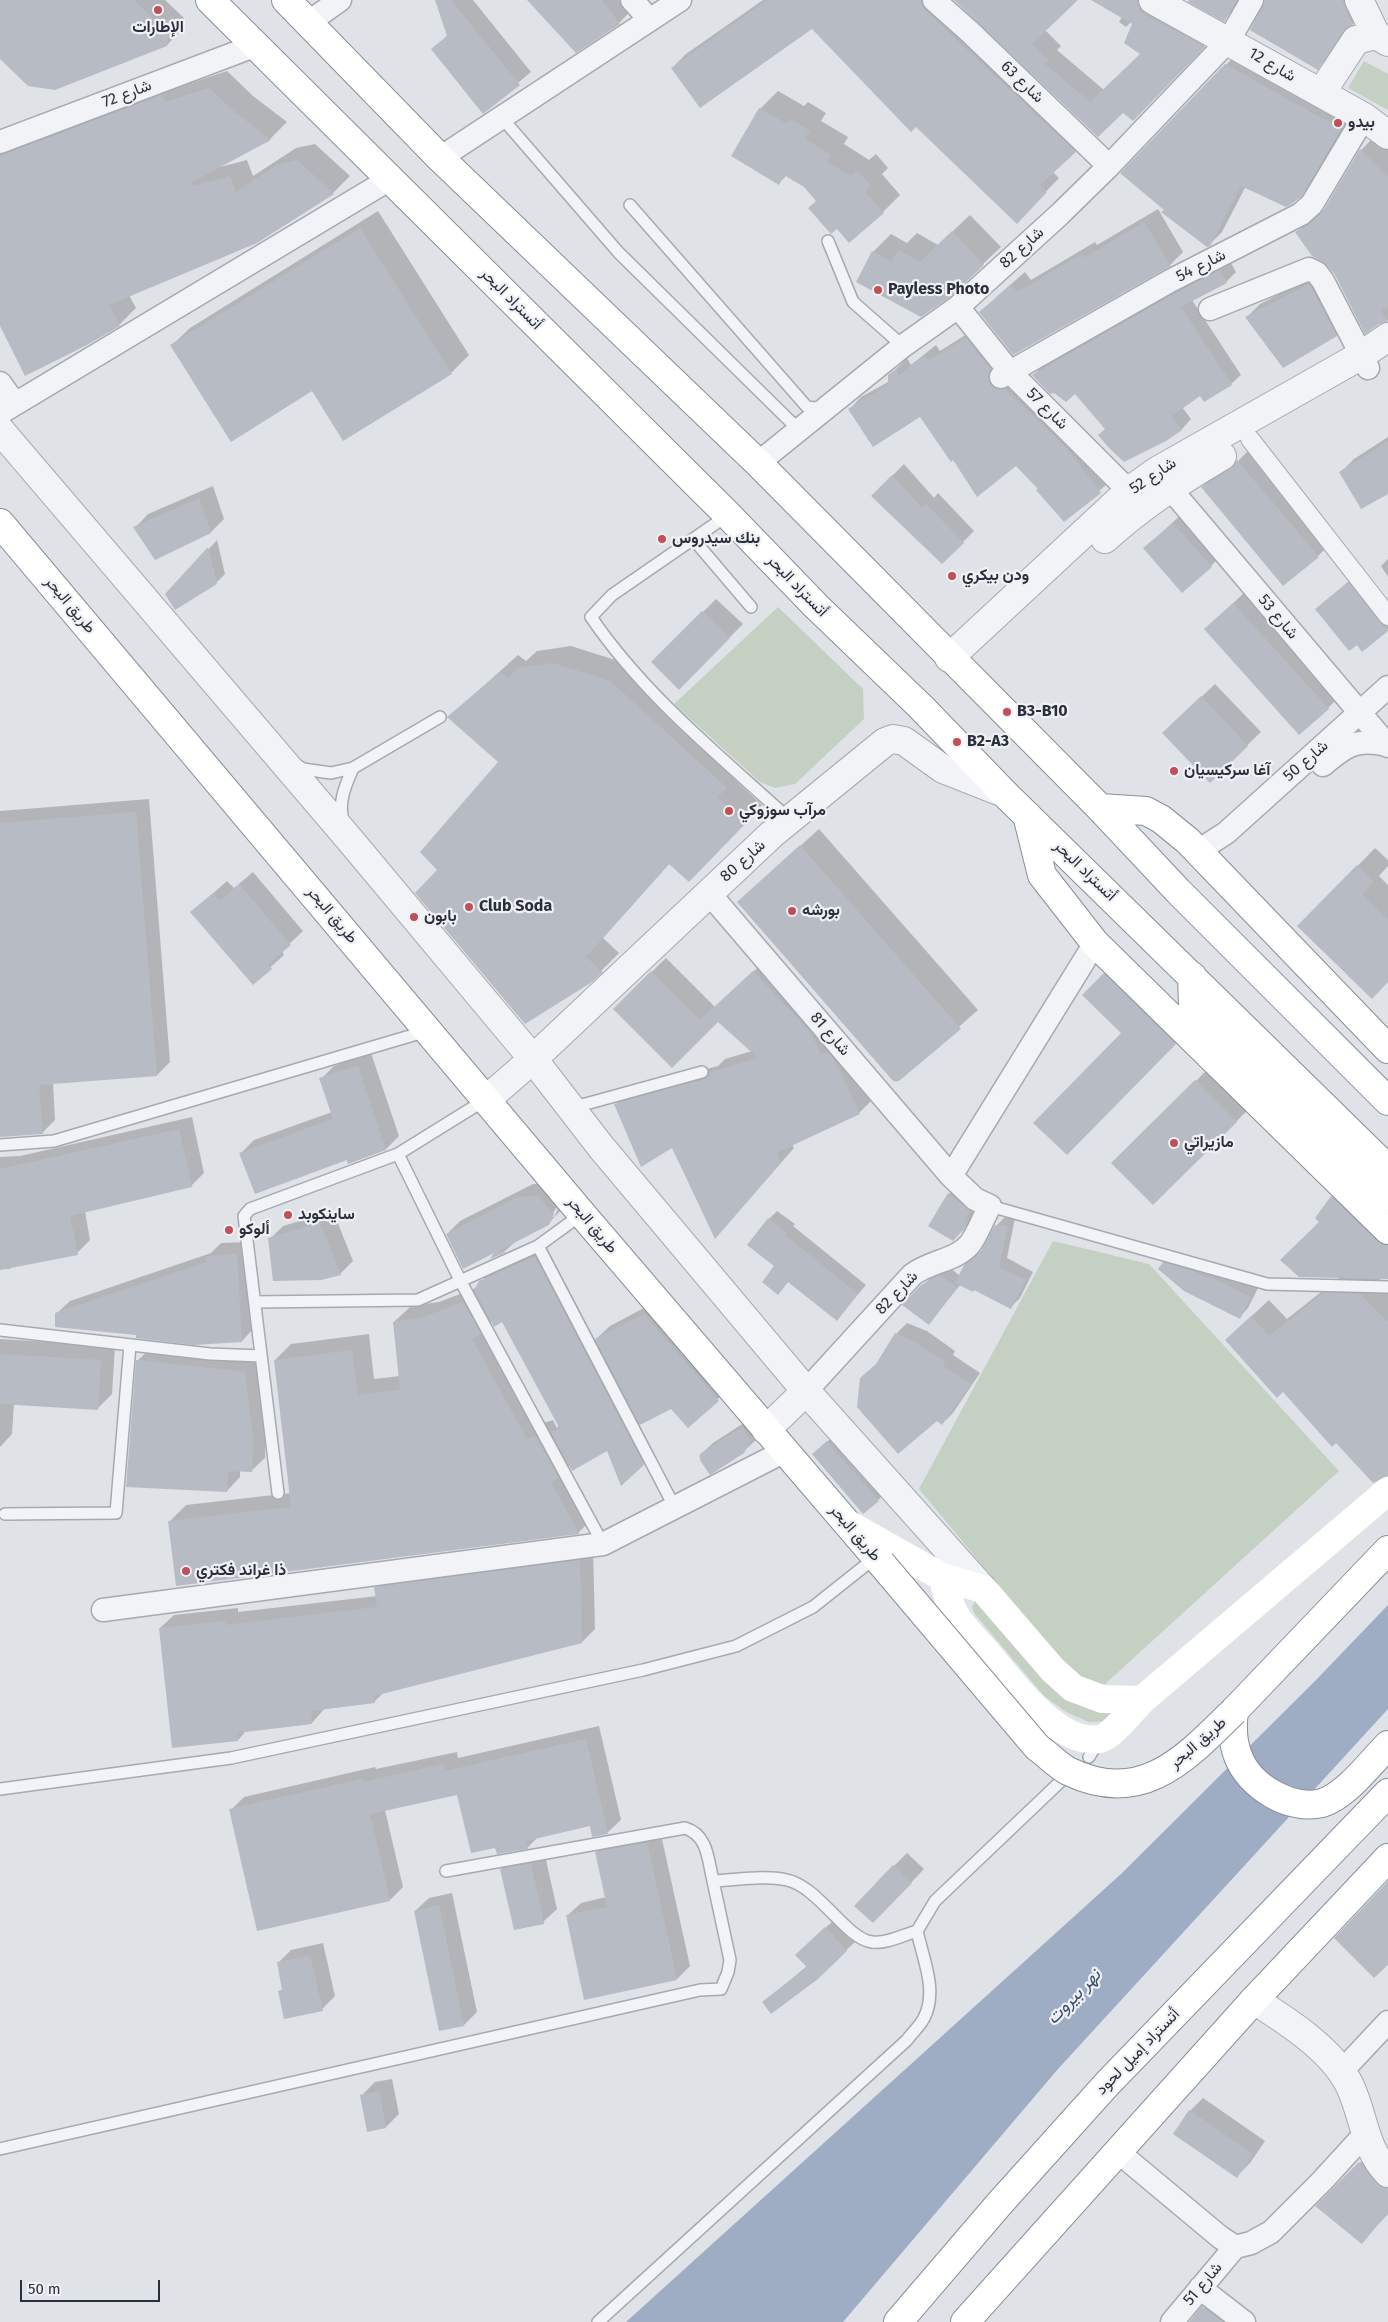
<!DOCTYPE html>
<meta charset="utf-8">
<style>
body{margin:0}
#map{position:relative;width:1388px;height:2322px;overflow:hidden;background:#dfe2e7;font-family:"Fira Sans",sans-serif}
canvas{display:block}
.scale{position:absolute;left:20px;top:2280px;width:140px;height:22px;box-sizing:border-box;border:2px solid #2a2f3d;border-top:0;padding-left:6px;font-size:15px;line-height:18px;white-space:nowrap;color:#2a2f3d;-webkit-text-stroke:4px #eff1f5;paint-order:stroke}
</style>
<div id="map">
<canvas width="1388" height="2322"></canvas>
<div class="scale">50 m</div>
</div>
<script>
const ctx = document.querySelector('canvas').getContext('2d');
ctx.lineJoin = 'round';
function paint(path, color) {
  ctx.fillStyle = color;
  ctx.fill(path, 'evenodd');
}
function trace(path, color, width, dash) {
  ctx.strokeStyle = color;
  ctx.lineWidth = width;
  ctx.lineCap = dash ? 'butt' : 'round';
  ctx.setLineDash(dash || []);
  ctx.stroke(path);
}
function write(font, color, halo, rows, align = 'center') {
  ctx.font = font + ' "Fira Sans",Vazirmatn,sans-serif';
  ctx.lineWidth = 4.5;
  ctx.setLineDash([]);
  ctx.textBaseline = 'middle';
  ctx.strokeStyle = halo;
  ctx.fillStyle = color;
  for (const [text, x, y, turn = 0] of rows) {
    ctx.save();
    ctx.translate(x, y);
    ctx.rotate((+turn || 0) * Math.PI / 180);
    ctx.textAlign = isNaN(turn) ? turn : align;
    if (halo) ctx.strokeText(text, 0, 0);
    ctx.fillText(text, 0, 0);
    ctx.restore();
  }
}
const green = new Path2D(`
 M1364,61L1388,74V110L1348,88Z
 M778,607L863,689L864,719L795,784L775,788L760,782L674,704Z
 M1053,1241L1149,1264L1339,1471L1105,1684H1081L919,1489Z
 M976,1601L1045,1673L1131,1703L1110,1721L1089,1722L1066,1712L1044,1696L974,1613L972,1606Z`);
const water = new Path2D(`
 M1388,1605V1709L1058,2069L843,2322H626L1121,1874L1317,1679Z`);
const shadow = new Path2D(`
 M0,0H165L184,18L182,29L167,45L0,50Z
 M436,0H473L531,72L483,112L433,49L448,35Z
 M528,0H633L637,5L619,23Z
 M763,0H942L1088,138L1053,172L1059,178L1030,208L812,28L672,68L686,54Z
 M955,0H1075L1045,30L1061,46L1057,50L1104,90L1142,54L1133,23L1131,22L1126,27L1119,22L1122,17L1093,0H1156L1217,33L1147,106L1123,111L1098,135Z
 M1188,0H1242L1224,20Z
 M1265,0H1367L1370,6L1354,22L1335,50L1318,68Z
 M1238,52L1353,116L1314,182L1301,195L1246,186L1222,232L1209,245L1165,209L1226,65Z
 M227,71L253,96L287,122L270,139L220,167L247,160L253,176L296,148L315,144L350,176L333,193L129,295L136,308L119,325L0,323V146L179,79L182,86Z
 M778,91L804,106L808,102L826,113L821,121L848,137L844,144L869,160L876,154L888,168L882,174L900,195L883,212L817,200L805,186L787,175L779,183L732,156L760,109Z
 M1376,135L1388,147V320L1379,323L1297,232L1312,217L1325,210L1361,150Z
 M1158,209L1183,252L1170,265L994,299L1025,272L1031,280L1095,242L1097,245Z
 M378,211L469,355L451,373L313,390L172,345L190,328Z
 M970,215L1001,247L949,296L873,252L891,234L907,243L917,233L938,245Z
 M1230,261L1236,272L1226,282L1192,300L1241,375L1231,384L1200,395L1182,407L1191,419L1182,429L1128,459L1107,429L1075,393L1033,375L1043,366L1187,283Z
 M1322,272L1349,322L1336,335L1247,317L1260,304Z
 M978,327L1112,480L1064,520L1039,488L1016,465L954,458L920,416L850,409L861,397L890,381L889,376L907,358L911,365L936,345L940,351Z
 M1388,437V493L1341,472L1354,459Z
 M1251,448L1331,543L1318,556L1202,487L1216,474L1238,461Z
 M904,464L934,498L938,493L974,531L942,563L892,476Z
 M213,486L224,519L211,532L156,558L135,528L148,514Z
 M1186,510L1224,553L1211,566L1145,548Z
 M217,540L225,574L216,583L167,595Z
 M1388,559V577L1381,566Z
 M1362,570L1388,602V629L1362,650L1317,609Z
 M1247,590L1341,695L1328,708L1206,629Z
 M716,599L743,624L679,688L653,662Z
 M571,646L628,664L743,770L734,779L762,805L707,863H670L603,938L619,953L591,981L439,870L500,762L449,717L518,655L526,661L537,651Z
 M1215,684L1261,732L1210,781L1177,720Z
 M149,799L170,1062L157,1075L53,1083L55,1120L42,1133L0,1136V811Z
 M819,829L978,1010L896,1082L738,902Z
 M1375,848L1388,860V866L1379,876L1388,885V981L1299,926Z
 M253,872L303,931L282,951L284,955L253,983L192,912L227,881L234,888Z
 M666,958L715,1007L768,958L874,1098L860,1112L792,1144L794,1148L715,1237L672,1146L616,1104L630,1090L718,1066L725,1059L752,1051L718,1021L672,1066L614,1009Z
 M1118,961L1188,1030L1067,1153L1123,1033L1084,995Z
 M371,1053L399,1136L386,1149L348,1159L241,1153L254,1140L332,1112L321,1079L334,1066Z
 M1214,1063L1254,1104L1153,1204L1113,1163Z
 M192,1117L204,1173L191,1186L85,1211L90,1240L77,1253L13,1266L10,1269H0V1157L20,1156Z
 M1349,1179L1388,1217V1278L1378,1277L1388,1288V1475L1244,1323L1269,1300L1287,1319L1340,1277L1321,1222L1316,1218L1332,1197Z
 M533,1184H552L561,1210L548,1224L516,1241L505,1251L493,1257L497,1250L447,1234L460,1221ZM556,1208L558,1209L554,1217H551Z
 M957,1185L978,1202L972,1212L975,1213L972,1219L962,1231L949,1194Z
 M333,1211L353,1261L340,1274L270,1239L283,1226Z
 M777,1211L795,1224L793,1226L866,1285L837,1319L789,1281L778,1293L776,1265L769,1219Z
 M1005,1217L1015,1218L1007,1258L1033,1272L1020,1298L1011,1307L975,1289L961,1284L929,1323L922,1286L931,1277L949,1267L960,1276L983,1249L996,1226Z
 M250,1242L255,1327L242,1341L138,1333L56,1314L70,1301L211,1253L221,1243Z
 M542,1247L547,1248L595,1340L610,1326L657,1301L731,1387L688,1426L671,1407L639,1424L654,1453L643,1464L607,1449L570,1465L568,1467L595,1516L578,1533L170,1521L186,1505L291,1493L275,1360L291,1344L369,1334L374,1379L400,1376L394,1322L411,1306L439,1302L476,1288L491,1270ZM502,1320L559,1425L557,1428L553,1420L543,1423L489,1324L492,1321Z
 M1172,1254L1221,1270L1258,1288L1248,1308L1240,1317L1163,1263Z
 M907,1323L927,1331L955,1351L953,1355L980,1373L953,1413L942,1424L861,1378L881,1360L896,1334Z
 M0,1339L115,1346L112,1394L98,1408L14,1403L12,1434L0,1447Z
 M151,1348L257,1360L266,1424L265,1458L251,1471H240V1477L227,1491L137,1361Z
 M756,1415L757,1439L743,1452L710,1473L699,1456L713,1443Z
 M836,1434L887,1492L878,1500L813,1454Z
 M593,1548L595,1629L582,1642L383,1693L374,1702L325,1708L312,1723L247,1730L238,1740L160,1628L174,1615L238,1608V1612L377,1596L376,1588L389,1575Z
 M599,1726L621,1820L607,1833L590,1825L538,1837L527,1848L496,1846L458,1794L385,1810L403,1887L390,1900L258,1929L231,1810L244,1797L375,1767L376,1769L457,1752L458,1758Z
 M660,1830L690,1966L677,1979L567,1916L581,1903L606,1897L596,1852L610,1839Z
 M544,1851L557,1909L543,1922L501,1869L514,1856Z
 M907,1853L924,1869L886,1909L894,1866Z
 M452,1893L477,2012L464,2025L415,1911L429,1898Z
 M836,1918L857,1940L817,1978L764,2002L807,1966V1945Z
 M323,1943L335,1996L322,2009L279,1992L283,1988L278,1963L291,1950Z
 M392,2079L399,2114L386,2127L362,2095L375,2082Z
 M1203,2098L1265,2141L1250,2163L1237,2176L1190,2111Z
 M1373,2150L1388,2169V2214L1362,2242L1317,2206Z
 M1218,2293L1256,2322H1191Z`);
const building = new Path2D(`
 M0,0H134L169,34L167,46L55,90L28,86L0,59Z
 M435,0H451L520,85L483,114L431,49L447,36Z
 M527,0H602L620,24L576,53Z
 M767,0H921L925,10L1076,152L1040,185L1047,192L1017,224L916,127L911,132L812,29L700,108L671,68Z
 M954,0H1078L1032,44L1048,60L1045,64L1090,102L1140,54L1124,43L1132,24L1091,0H1137L1140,9L1138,11L1205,47L1133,121L1123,113L1098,137Z
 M1189,0H1237L1224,22L1188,2Z
 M1265,0H1342L1353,25L1343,31L1318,70L1250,30Z
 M1225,64L1341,129L1302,196L1293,203L1286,207L1241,186L1210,246L1207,247L1161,212L1164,210L1120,173Z
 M209,88L236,113L271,140L192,182L193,186L230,176L236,192L277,165L297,160L334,194L257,243L109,305L120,326L87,345L25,376L0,326V156L162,95L165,102Z
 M759,108L787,124L790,119L810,131L805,139L831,155L827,162L851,176L858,171L871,186L865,192L884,213L849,243L837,229L831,234L808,208L816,201L804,187L784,175L779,185L731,156Z
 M1360,149L1388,177V306L1381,311L1388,322L1379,324L1365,334L1334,273L1323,262L1312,256L1295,232L1310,224L1323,211Z
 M1144,222L1171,266L1013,355L979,312L1011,285L1017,292L1082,254L1084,258Z
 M360,228L452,374L343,441L312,391L231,442L170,345Z
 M952,231L984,265L950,297L921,317L856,282L872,251L892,262L898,250L920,262Z
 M1220,270L1227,283L1181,307L1232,385L1204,402L1200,396L1172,416L1182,430L1166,441L1124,462L1109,448L1098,435L1105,429L1075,394L1066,402L1054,393L1050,394L1032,375L1176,293Z
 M1309,284L1337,336L1283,368L1245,317Z
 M966,338L991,369L988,376L990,384L995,389H1005L1052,434L1069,451L1101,493L1064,522L1036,490L1038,489L1016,466L977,497L953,460L951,462L920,417L873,447L848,409L888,385V375L896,369L899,375L924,356L928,361Z
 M1388,441V494L1361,509L1339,472Z
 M1237,460L1319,557L1283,586L1201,487L1230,469Z
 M892,475L922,508L926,504L964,543L942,564L871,496Z
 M199,498L211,533L155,560L133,527Z
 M1173,523L1212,567L1182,593L1143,548Z
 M208,547L217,584L175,610L165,594Z
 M1348,582L1388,631L1362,652L1357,645L1349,651L1315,609Z
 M1233,603L1329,709L1299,735L1204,629Z
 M702,611L730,638L679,690L651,662Z
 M552,663L610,681L727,788L717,797L745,824L689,882L669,864L586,957L603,972L592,982L525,1024L415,893L437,870L420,852L498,762L447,717L500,672L508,678L518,668Z
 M1201,696L1248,746L1210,783L1162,733Z
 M136,812L157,1076L39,1085L43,1134L0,1137V823Z
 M800,845L961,1029L899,1081H893L737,902Z
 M1357,865L1374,882L1362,894L1388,920V982L1372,999L1297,926Z
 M239,884L291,945L268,964L272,969L253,985L190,912L213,893L220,901Z
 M651,971L700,1020L753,971L811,1033L821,1055L828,1052L835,1061L860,1114L776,1153L781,1163L715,1239L672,1148L641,1167L614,1104L704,1079L709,1073L758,1058L718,1022L672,1068L613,1009Z
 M1104,973L1176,1044L1067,1155L1033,1123L1121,1033L1082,995Z
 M358,1066L386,1150L348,1164L347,1160L255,1194L239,1153L333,1119L319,1078Z
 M1195,1080L1237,1122L1153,1205L1111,1163Z
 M179,1129L192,1187L70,1216L78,1255L0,1270V1169Z
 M948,1193L970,1211L964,1221H968L964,1229L953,1241L928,1226Z
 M538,1196L554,1214L549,1225L498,1251L506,1252L490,1259L494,1253L463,1269L446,1234L518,1197Z
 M1331,1196L1377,1241L1388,1245V1279L1299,1277L1280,1260L1319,1222L1315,1218Z
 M768,1218L787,1233L785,1235L858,1294L837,1321L788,1282L778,1295L762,1282L774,1266L747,1245Z
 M320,1223L341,1275L321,1280L273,1281L268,1238Z
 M995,1225L1008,1226L999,1267L1026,1280L1011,1309L974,1290L973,1292L955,1283L964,1265L981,1251Z
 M237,1254L242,1342L193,1345L136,1338V1335L55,1327V1313L207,1262L206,1256Z
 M531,1258L536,1259L644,1465L621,1486L607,1451L572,1471L551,1432L560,1429L502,1322L494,1327L474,1290L479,1281Z
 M1163,1262L1195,1272L1211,1279L1212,1278L1251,1297L1240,1319L1184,1291L1158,1269Z
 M940,1275L957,1288L929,1325L902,1305L921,1285Z
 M1323,1293L1360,1294L1388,1322V1476L1373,1483L1336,1443L1332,1447L1283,1392L1277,1398L1225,1340L1251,1316L1269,1336Z
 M463,1302L481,1334L472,1339L527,1439L536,1436L559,1478L551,1482L579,1534L176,1586L168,1521L291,1507L274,1360L352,1350L358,1395L400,1390L393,1322L421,1318Z
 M644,1314L719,1401L688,1428L671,1409L640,1425L595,1339Z
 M895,1333L915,1342L945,1362L943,1366L971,1384L942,1425L937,1421L898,1454L857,1407L860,1378L876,1364Z
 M0,1354L101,1360L98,1410L0,1404Z
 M136,1360L245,1372L253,1438L252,1472L228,1471L227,1492L126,1487Z
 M742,1427L751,1441L744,1453L710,1475L700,1460V1454Z
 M827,1441L879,1501L863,1514L812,1454Z
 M580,1560L582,1643L374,1696L375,1703L311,1711L312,1724L237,1733L238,1741L172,1748L159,1628L225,1621V1625L377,1607L374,1587Z
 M586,1739L608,1834L592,1837L590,1826L526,1841L528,1849L497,1854L495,1848L471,1853L457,1795L370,1814L390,1901L257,1931L229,1809L362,1779L363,1782L444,1764L445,1771Z
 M647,1842L677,1980L584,2000L566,1915L607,1907L595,1852Z
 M531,1863L544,1924L514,1930L500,1869Z
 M893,1865L912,1883L873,1923L854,1906Z
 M1388,1881V1965L1374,1978L1334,1938Z
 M439,1905L464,2026L439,2031L414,1911Z
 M825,1927L847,1951L818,1979L771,2014L762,2002L807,1967L795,1955Z
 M310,1956L323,2011L284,2019L278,1991L282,1990L277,1962Z
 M379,2091L386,2128L367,2132L360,2095Z
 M1189,2110L1253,2154L1237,2178L1173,2134Z
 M1359,2162L1376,2183L1388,2188V2212L1362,2244L1315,2206Z
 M1202,2306L1223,2322H1189Z`);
const service = new Path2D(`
 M502,118L619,253L799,430
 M630,205L807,407L823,409
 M828,241L853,302L903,346
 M728,515L612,595L591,617C644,695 720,756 789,819
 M694,540L751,607
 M295,764L303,769L331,773L353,768L440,717
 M344,824C337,804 345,786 353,768
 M571,1108L702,1072
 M0,1145L54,1141L427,1031
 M398,1154L461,1282L603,1544
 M990,1206L1267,1284L1388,1287
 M538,1246L674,1506
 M255,1302L418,1300L538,1246L582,1214
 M0,1330L210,1354L261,1356
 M278,1493L244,1216L250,1209L398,1154L485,1100
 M5,1514L116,1513L130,1345
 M1089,1757L1099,1740
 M0,1789L231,1758L643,1670L736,1646L813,1607L876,1557
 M446,1871L685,1828C708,1835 708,1860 713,1881
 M0,2149L700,1990L721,1989L728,1972L730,1960L713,1881C737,1880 764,1875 787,1880C819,1887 846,1939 872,1942C886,1944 903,1935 917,1931
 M598,2322L907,2040C912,2033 920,2026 924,2018C938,1991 923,1959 917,1931L935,1901L1061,1781`);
const pedestrian = new Path2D(`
 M1250,439L1388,616`);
const minor = new Path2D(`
 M632,0L650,20
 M934,0L971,33L1109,166
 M309,22L340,0
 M0,142L254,46
 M440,158L680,0
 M958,307L1010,372L1129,491L1139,505
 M1210,309L1309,269L1317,273L1323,281L1368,368
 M1001,377L1170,281L1301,214L1312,204L1364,117
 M0,383L15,404
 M0,413L390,179
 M758,463L903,346L958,307L1060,214L1109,166L1229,40L1252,0
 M1169,487L1388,746
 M1323,765C1346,745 1357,738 1387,745
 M1198,851L1226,833L1388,687
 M708,892L951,1176L975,1199L990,1206C983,1218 978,1233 970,1244C956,1261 929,1261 912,1275L806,1391
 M951,1176L1095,943
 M103,1610L603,1544L785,1451
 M1342,2071L1388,2022
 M1117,2151L1220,2237L1235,2247L1251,2243L1271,2232L1322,2181L1365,2134
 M1200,2288L1244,2322
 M1172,2322L1235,2247`);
const tertiary = new Path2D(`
 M1153,0L1364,117L1388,135
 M1359,0L1376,35
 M1321,93L1356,40L1376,35L1388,42
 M0,430L350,840L533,1059L601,1147L806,1391L983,1589
 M1105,539C1141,506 1180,481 1222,456
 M949,658L1129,491L1157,471L1360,356L1388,337
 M487,1099L533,1059L772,834L885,742L893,739L904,741L943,769L1004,793
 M766,1430L806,1391
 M1254,2000C1287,2021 1333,2050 1350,2086C1364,2116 1364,2148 1388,2173`);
const secondary = new Path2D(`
 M848,1524L942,1577L983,1589L1053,1670L1073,1688L1102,1699L1142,1700
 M942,1577C946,1589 949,1604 956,1616C965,1630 978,1642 988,1654C1012,1682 1057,1746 1100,1739C1112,1736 1132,1710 1142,1700L1388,1491`);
const trunk = new Path2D(`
 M0,523L582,1214L881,1563
 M1234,1711C1232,1726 1232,1741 1238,1756C1249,1786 1290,1811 1322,1803C1346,1796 1371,1762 1388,1745`);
const motorway = new Path2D(`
 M210,0L728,515L816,606L921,707L1004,793L1388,1169
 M286,0L440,158L758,463L1100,808L1178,891L1388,1101
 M1100,808L1146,811L1161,819L1188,841L1388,1049
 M1027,815L1042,875L1095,943L1388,1230
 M1192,976L1193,1006L1264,1077L1388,1196
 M1234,1711L1388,1550
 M898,2322L1000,2203L1107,2084L1388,1793
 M965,2322L1254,2000L1388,1858`);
const trunkBridge = new Path2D(`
 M881,1563L1037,1747C1047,1754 1057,1765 1068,1771C1142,1807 1185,1759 1234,1711`);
const markers = [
 [158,10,5,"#c05057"],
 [1338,123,5,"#c05057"],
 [878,290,5,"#c05057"],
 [662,539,5,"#c05057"],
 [952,576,5,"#c05057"],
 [1007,712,5,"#c05057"],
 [957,742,5,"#c05057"],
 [1174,771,5,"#c05057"],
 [729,811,5,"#c05057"],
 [469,907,5,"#c05057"],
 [792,911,5,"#c05057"],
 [414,917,5,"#c05057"],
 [1174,1143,5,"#c05057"],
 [288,1215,5,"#c05057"],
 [229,1230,5,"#c05057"],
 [186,1571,5,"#c05057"]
];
const poiNames = [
 ["الإطارات",158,28,"center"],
 ["بيدو",1348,123],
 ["Payless Photo",888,290],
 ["بنك سيدروس",672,539],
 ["ودن بيكري",962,576],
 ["B3-B10",1017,712],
 ["B2-A3",967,742],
 ["آغا سركيسيان",1184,771],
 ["مرآب سوزوكي",739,811],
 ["Club Soda",479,907],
 ["بورشه",802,911],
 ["بابون",424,917],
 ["مازيراتي",1184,1143],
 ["ساينكوبد",298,1215],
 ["ألوكو",239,1230],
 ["ذا غراند فكتري",196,1571]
];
const streetNames = [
 ["شارع 12",1272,65,30],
 ["شارع 63",1022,82,44],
 ["شارع 72",127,94,-21],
 ["شارع 82",1022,248,-42],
 ["شارع 54",1201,266,-27],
 ["أتستراد البحر",511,299,45],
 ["شارع 57",1047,409,45],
 ["شارع 52",1153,476,-34],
 ["أتستراد البحر",797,586,46],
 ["طريق البحر",70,605,50],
 ["شارع 53",1278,617,50],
 ["شارع 50",1306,761,-41],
 ["شارع 80",743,861,-42],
 ["أتستراد البحر",1085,871,44],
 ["طريق البحر",332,915,50],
 ["شارع 81",830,1034,49],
 ["طريق البحر",592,1225,50],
 ["شارع 82",897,1293,-46],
 ["طريق البحر",855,1533,49],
 ["طريق البحر",1198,1743,-41],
 ["أتستراد إميل لحود",1138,2052,-46],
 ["شارع 51",1203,2284,-50]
];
const waterNames = [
 ["نهر بيروت",1074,1997,-46]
];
paint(green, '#c4d0c1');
paint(water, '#9eadc4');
paint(shadow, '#0003');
paint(building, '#b7bbc3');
trace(service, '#a5a9b1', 14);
trace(pedestrian, '#a5a9b1', 20);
trace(minor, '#a5a9b1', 25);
trace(tertiary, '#a5a9b1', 30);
trace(trunk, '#888e9c', 30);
trace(motorway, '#888e9c', 30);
trace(service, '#f2f3f6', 11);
trace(pedestrian, '#f2f3f6', 18);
trace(minor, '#f2f3f6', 22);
trace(tertiary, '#f2f3f6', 28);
trace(secondary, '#fff', 28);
trace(trunk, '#fff', 28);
trace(motorway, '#fff', 28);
trace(trunkBridge, '#888e9c', 30, []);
trace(trunkBridge, '#fff', 28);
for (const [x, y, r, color] of markers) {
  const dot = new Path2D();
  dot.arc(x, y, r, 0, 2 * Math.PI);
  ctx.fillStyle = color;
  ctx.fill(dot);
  trace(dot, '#eff1f5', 2);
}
write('bold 16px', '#2a2f3d', '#eff1f5', poiNames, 'left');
write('16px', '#2a2f3d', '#eff1f5', streetNames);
write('italic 18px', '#384b6c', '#eff1f5', waterNames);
</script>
